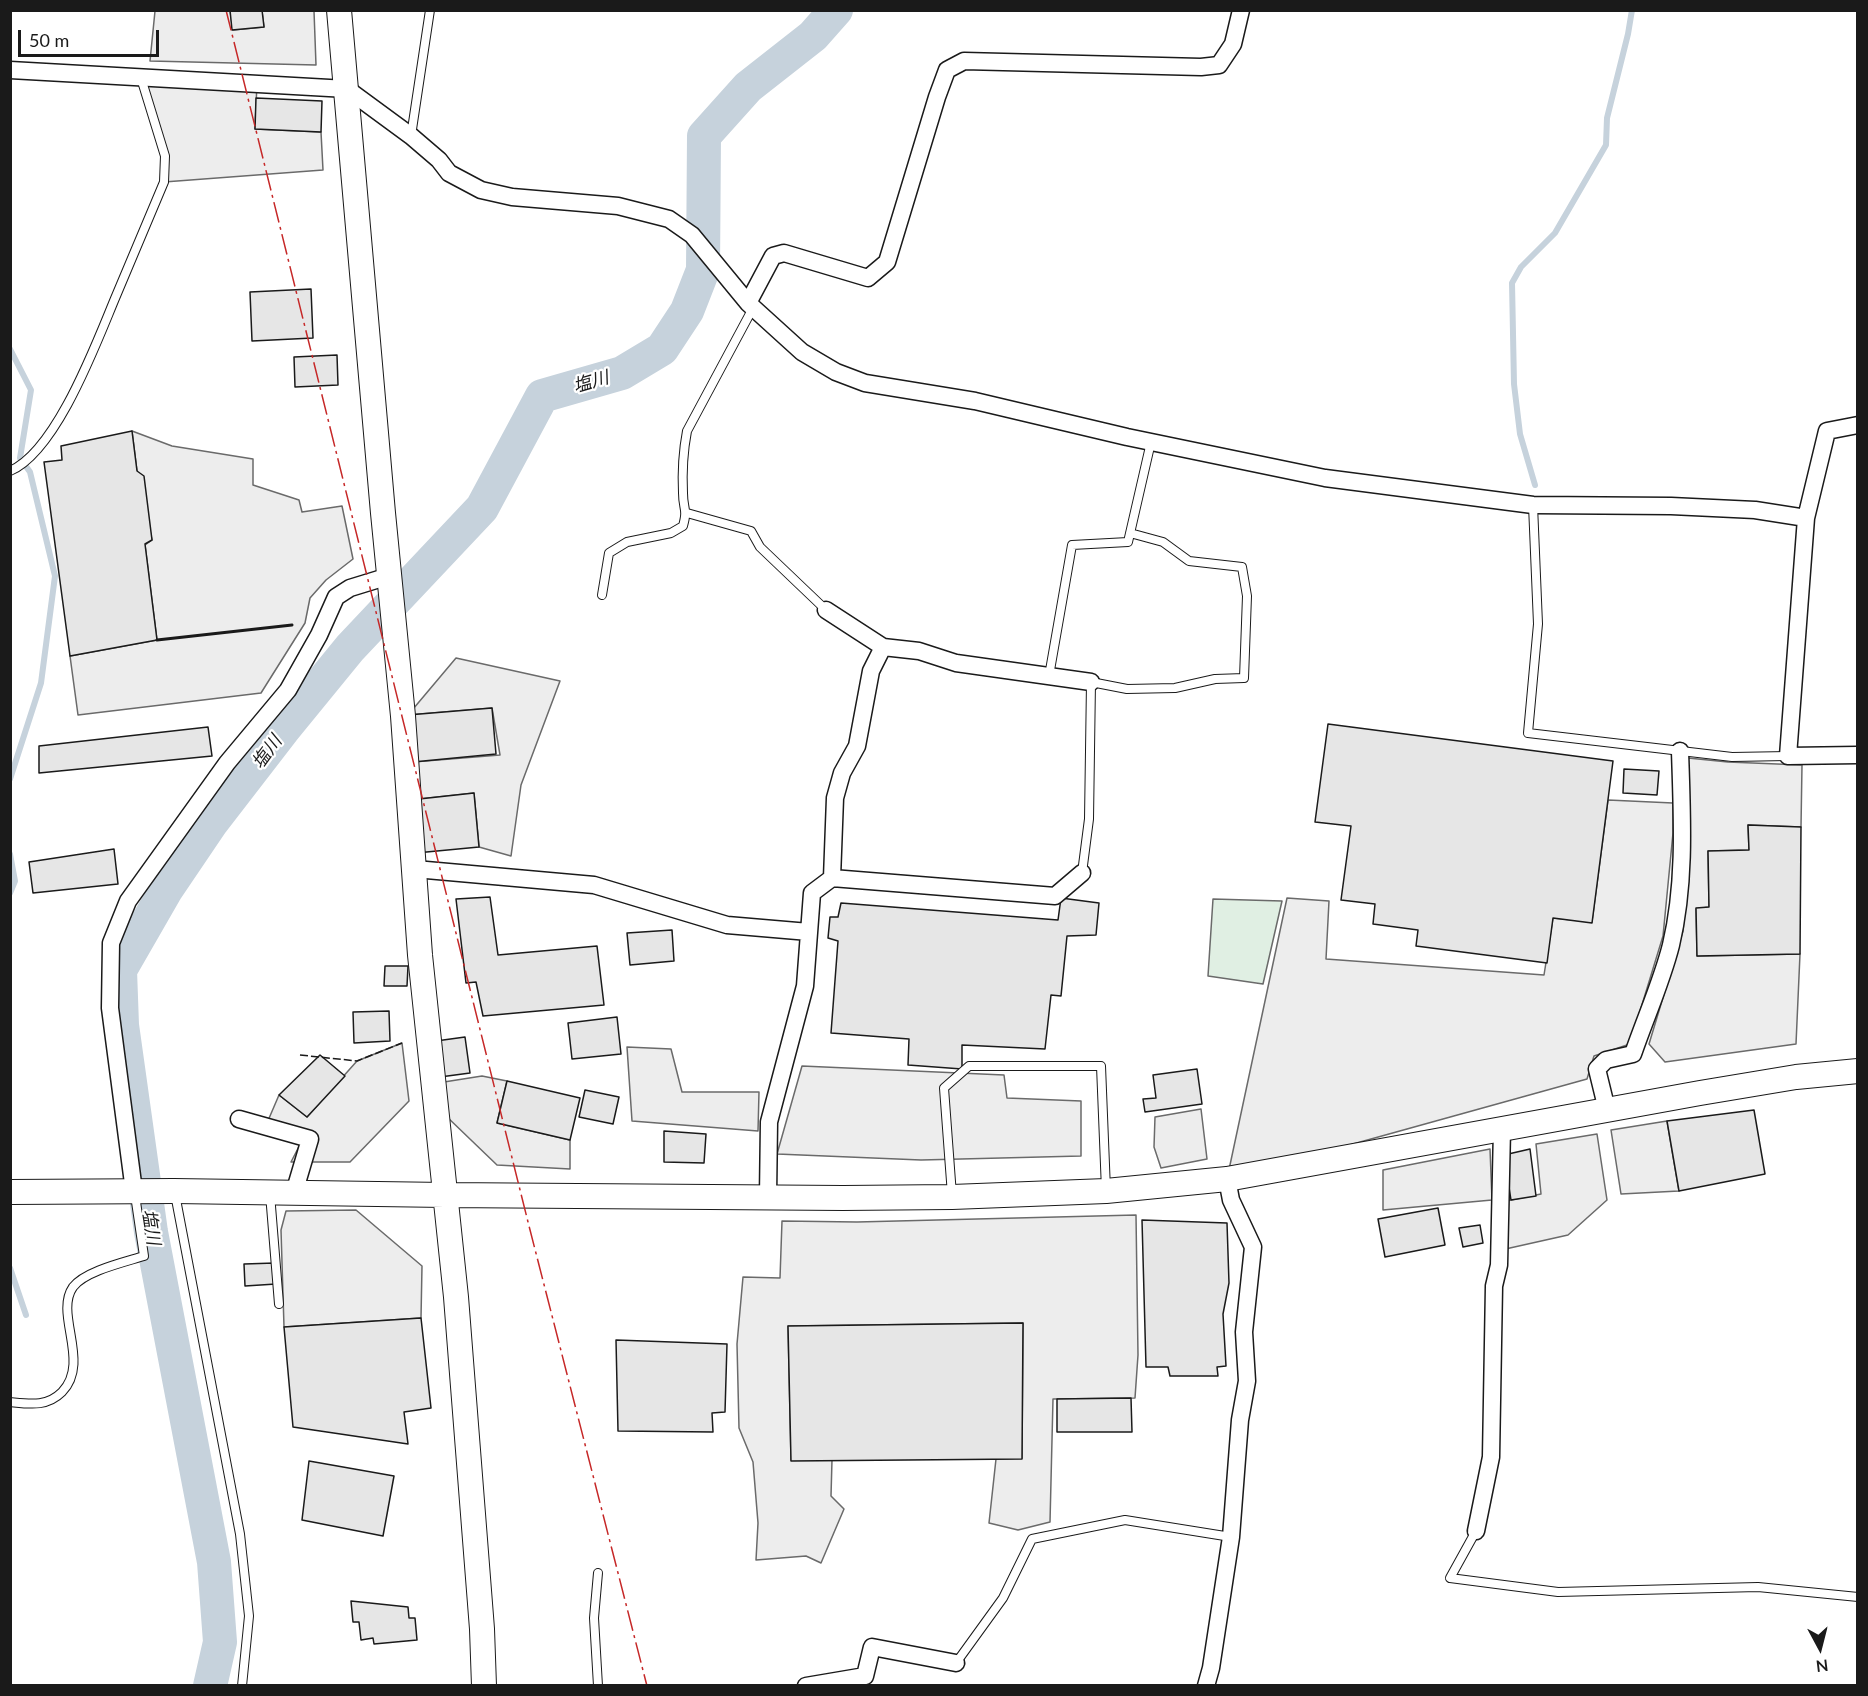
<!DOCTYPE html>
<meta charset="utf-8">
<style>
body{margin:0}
#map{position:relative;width:1868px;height:1696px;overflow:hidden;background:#fff;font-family:Lato,sans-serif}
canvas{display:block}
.frame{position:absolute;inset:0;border:12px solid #1a1a1a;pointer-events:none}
.north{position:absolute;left:1790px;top:1618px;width:60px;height:60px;-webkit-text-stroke:4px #fff;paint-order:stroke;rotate:173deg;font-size:16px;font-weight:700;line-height:24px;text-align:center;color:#1a1a1a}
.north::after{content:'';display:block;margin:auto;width:21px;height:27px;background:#1a1a1a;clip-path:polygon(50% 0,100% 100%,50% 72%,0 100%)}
.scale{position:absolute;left:18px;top:30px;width:141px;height:27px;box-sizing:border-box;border:3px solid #1a1a1a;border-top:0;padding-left:8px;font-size:18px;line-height:21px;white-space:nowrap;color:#1a1a1a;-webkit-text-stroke:4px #fff;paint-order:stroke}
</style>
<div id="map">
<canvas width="1868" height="1696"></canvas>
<div class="frame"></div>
<div class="north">N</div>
<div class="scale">50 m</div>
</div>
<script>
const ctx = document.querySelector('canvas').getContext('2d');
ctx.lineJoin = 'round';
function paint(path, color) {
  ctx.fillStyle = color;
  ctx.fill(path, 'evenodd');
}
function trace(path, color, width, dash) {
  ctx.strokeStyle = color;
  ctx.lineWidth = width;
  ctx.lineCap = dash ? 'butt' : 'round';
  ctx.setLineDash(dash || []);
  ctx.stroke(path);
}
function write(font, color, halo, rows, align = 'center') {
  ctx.font = font + ' Lato,"Noto Sans JP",sans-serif';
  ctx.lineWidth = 4.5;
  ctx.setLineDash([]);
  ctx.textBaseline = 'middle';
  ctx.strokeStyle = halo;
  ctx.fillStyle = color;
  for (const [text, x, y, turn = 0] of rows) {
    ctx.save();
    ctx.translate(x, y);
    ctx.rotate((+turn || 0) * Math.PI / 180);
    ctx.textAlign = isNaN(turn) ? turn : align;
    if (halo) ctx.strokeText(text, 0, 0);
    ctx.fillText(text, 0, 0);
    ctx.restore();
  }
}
const green = new Path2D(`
 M1213,899L1282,901L1263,984L1208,976Z`);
const parking = new Path2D(`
 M155,11H230L233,30L264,27L262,11H314L316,65L150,61Z
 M141,78L257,83L255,129L321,132L323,170L164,182L165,156Z
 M132,431L172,446L253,459V485L299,500L302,512L342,506L353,559L326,580L310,598L305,623L261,693L78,715L70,656L157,640L145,545L152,540L137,471Z
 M456,658L560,681L521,785L511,856L479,847L474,793L410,800L413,762L500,755L492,708L408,715Z
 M1688,758L1728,762L1802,765L1801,827L1748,825L1749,850L1708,851L1709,907L1696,909L1697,956L1800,954L1796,1044L1665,1062L1649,1044L1683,931L1689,839Z
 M1608,800L1673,803V833L1663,936L1630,1044L1594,1056L1587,1079L1227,1179L1287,898L1329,901L1326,959L1544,975L1553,918L1592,922Z
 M402,1043L409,1101L350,1162H291L307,1131L267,1123L279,1095L307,1117L357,1061Z
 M627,1047L671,1049L682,1092H759L758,1131L632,1121Z
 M802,1066L1004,1075L1007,1098L1081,1101V1156L921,1160L777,1154Z
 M482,1076L507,1081L497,1123L570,1140V1169L497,1165L445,1115L444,1082Z
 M1201,1109L1207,1159L1161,1168L1154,1147L1155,1117Z
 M1667,1121L1679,1191L1621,1194L1611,1130Z
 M1597,1134L1607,1200L1568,1235L1501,1250L1506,1201L1541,1194L1536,1144Z
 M1490,1149L1492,1200L1383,1210V1170Z
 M356,1210L422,1266L421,1318L284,1327L281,1230L286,1211Z
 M1136,1215L1138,1355L1135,1398L1053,1399L1050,1522L1018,1530L989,1523L996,1459L1022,1458L1023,1323L788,1326L791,1460H832L831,1496L844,1509L821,1563L806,1556L756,1560L758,1523L753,1462L739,1428L737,1344L743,1277L780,1278L782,1221L857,1222Z`);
const stream = new Path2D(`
 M10,349L31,390L20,458L30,472L55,576L41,683L10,779
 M1535,485L1520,434L1514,384L1512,283L1521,267L1555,233L1606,145L1607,118L1628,34L1632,10
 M10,854L15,881L10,893
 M10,1268L26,1315`);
const river = new Path2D(`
 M210,1686L220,1642L214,1562L151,1232L122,1025L120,970L166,890L212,822L283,730L350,648L482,508L542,396L622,373L662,349L687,311L703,270L704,136L748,87L813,36L836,10`);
const building = new Path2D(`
 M230,10H262L264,27L232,30Z
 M256,98L322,101L321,132L255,129Z
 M311,289L313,338L252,341L250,292Z
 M337,355L338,385L295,387L294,357Z
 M132,431L137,471L144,476L152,540L145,544L157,640L70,656L44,462L62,460L61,446Z
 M492,708L496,754L413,762L408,715Z
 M1328,724L1613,761L1592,923L1553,918L1547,963L1416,946L1418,930L1373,924L1375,904L1341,900L1351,826L1315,822Z
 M208,727L212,756L39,773V746Z
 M1624,769L1659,771L1657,795L1623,793Z
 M474,793L479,847L416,853L410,800Z
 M1748,825L1801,827L1800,954L1697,956L1696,908L1709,907L1708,851L1749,850Z
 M114,849L118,884L33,893L29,862Z
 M490,897L498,955L597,946L604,1005L483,1016L476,982L466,983L456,899Z
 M1061,898L1099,903L1096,935L1067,936L1061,996L1051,995L1045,1049L962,1045V1069L908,1065L909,1039L831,1033L838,941L828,938L830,917H838L841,903L1058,920Z
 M672,930L674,961L630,965L627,933Z
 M385,966H408L407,986H384Z
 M389,1011L390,1041L354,1043L353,1012Z
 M617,1017L621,1054L572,1059L568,1023Z
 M465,1037L470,1073L440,1077L436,1041Z
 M320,1055L345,1076L307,1117L279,1095Z
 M1197,1069L1202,1104L1145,1112L1143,1099L1156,1098L1153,1075Z
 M507,1081L580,1098L570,1140L497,1123Z
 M585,1090L619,1097L613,1124L579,1117Z
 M1754,1110L1765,1174L1679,1191L1667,1121Z
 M664,1131L706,1134L704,1163L664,1162Z
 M1530,1149L1536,1196L1511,1200L1504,1155Z
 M1438,1208L1445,1245L1385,1257L1378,1219Z
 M1142,1220L1227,1223L1229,1283L1223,1314L1226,1366L1217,1367L1218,1376H1170L1168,1367H1146Z
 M1480,1225L1483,1243L1463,1247L1459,1228Z
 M275,1263L276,1284L245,1286L244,1264Z
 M421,1318L431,1408L404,1412L408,1444L293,1427L284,1327Z
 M1023,1323L1022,1459L791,1461L788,1326Z
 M616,1340L727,1344L725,1412L712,1413L713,1432L618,1431Z
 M1131,1398L1132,1432H1057V1399Z
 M309,1461L394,1476L383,1536L302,1520Z
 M351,1601L408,1607L409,1618H415L417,1640L374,1644L373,1638L361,1640L359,1622H353Z`);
const lane = new Path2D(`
 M411,136L430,10
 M10,471C57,451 97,341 116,296C132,258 148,220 164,182L165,156L141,78
 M1533,505L1538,624L1528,733L1732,757L1788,756
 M687,513L751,531L760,547L826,610
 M602,595L609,553L627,542L671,533L683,526C688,508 683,510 683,493C682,472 683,452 687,431L753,308
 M1049,676L1072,545L1128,542L1151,442
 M1082,873L1089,819L1091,682L1127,689L1175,688L1215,679L1244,678L1247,596L1242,567L1189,561L1163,542L1130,533
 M175,1194L240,1534L249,1616L242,1686
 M270,1194L279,1304
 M952,1195L944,1088L969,1066H1101L1106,1190
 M10,1402C30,1404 47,1407 62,1392C91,1362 54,1314 73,1287C85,1271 125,1262 144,1256L135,1195
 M1476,1531L1450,1578L1558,1592L1758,1587L1858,1597
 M956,1663L1003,1598L1032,1539L1125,1520L1231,1537
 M598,1686L594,1618L598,1573`);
const street = new Path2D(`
 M10,70L347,89L411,136L439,160L449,173L481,190L512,197L618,206L669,219L692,235L748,303L802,352L836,372L865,383L975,401L1127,437L1325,478L1533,505L1671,506L1755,510L1806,518
 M748,303L773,256L784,253L868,278L887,262L937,97L947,70L964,61L1201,67L1219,65L1233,44L1241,10
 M1858,425L1827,431L1806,518L1788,756L1858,755
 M826,610L883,647L919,651L956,663L1091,682
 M415,869L594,885L727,925L809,932
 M832,878L835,798L842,773L857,746L871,671L883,647
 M1607,1110L1597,1069L1606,1060L1633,1054C1645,1019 1662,981 1671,945C1686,882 1682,815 1680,751
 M239,1119L310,1139L294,1193
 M134,1191L110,1008L111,943L128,901L227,763L288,690L319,635L336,597L350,588L389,576
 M768,1197L769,1122L805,986L812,893L832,878L1055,896L1082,873
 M1476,1531L1491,1457L1494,1286L1499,1265L1502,1129
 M806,1686L865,1676L872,1647L956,1663
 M1206,1686L1211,1668L1231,1537L1240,1420L1247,1381L1244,1332L1253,1247L1231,1200L1227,1179`);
const secondary = new Path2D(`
 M339,10L383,513L403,716L420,955L456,1297L482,1629L484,1686
 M10,1192L174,1191L445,1195L843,1198L952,1197L1106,1191L1227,1179L1700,1093L1796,1077L1858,1071`);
const fence = new Path2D(`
 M300,1055L357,1061L402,1043`);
const wall = new Path2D(`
 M157,640L292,625`);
const power = new Path2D(`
 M226,10L529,1226L647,1686`);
const waterNames = [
 ["塩川",591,382,-16],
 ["塩川",267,752,-54],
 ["塩川",151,1227,81]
];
paint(green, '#e0efe3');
trace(green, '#6a6a6a', 1.5);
paint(parking, '#ededed');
trace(parking, '#6a6a6a', 1.5);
trace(stream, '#c6d2dc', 6);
trace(river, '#c6d2dc', 34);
paint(building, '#e6e6e6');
trace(building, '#1a1a1a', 1.5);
trace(lane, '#1a1a1a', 10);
trace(street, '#1a1a1a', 19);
trace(secondary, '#1a1a1a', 26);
trace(lane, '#fff', 8);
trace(street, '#fff', 16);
trace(secondary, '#fff', 24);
trace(fence, '#1a1a1a', 1.5, [8, 3]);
trace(wall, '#1a1a1a', 3);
trace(power, '#c62828', 1.5, [21, 4.5, 3, 4.5]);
write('italic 18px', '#1a1a1a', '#fff', waterNames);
</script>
